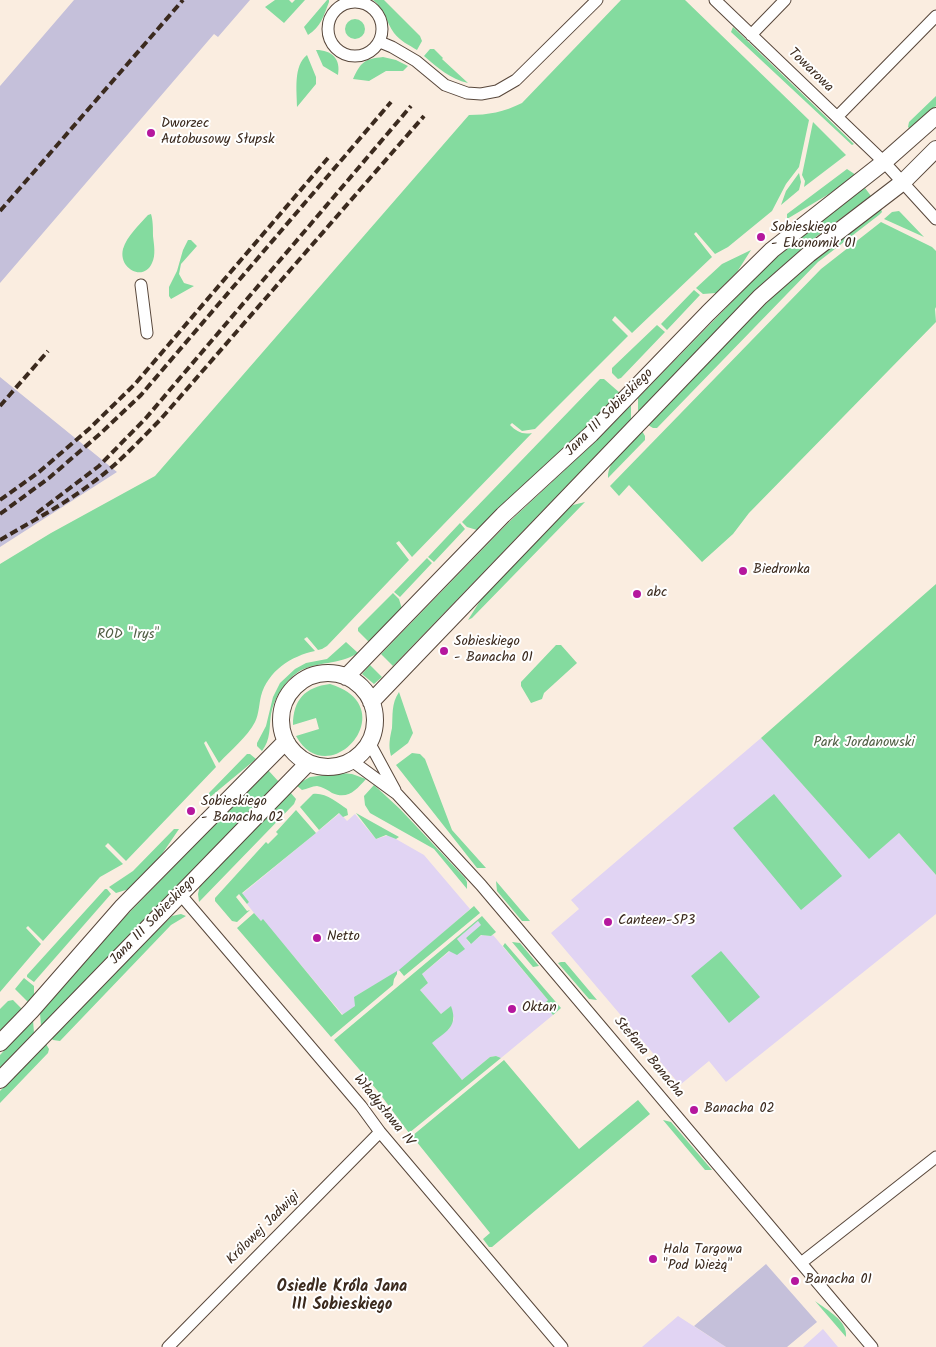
<!DOCTYPE html>
<meta charset="utf-8">
<style>
body{margin:0}
canvas{display:block;background:#faede0}
</style>
<canvas width="936" height="1347"></canvas>
<script>
const ctx = document.querySelector('canvas').getContext('2d');
ctx.lineJoin = 'round';
function paint(path, color) {
  ctx.fillStyle = color;
  ctx.fill(path, 'evenodd');
}
function trace(path, color, width, dash) {
  ctx.strokeStyle = color;
  ctx.lineWidth = width;
  ctx.lineCap = dash ? 'butt' : 'round';
  ctx.setLineDash(dash || []);
  ctx.stroke(path);
}
function write(font, color, halo, rows, align = 'center') {
  ctx.font = font + ' Kalam,sans-serif';
  ctx.lineWidth = 4;
  ctx.setLineDash([]);
  ctx.textBaseline = 'middle';
  ctx.strokeStyle = halo;
  ctx.fillStyle = color;
  for (const [text, x, y, turn = 0] of rows) {
    ctx.save();
    ctx.translate(x, y);
    ctx.rotate((+turn || 0) * Math.PI / 180);
    ctx.textAlign = isNaN(turn) ? turn : align;
    if (halo) ctx.strokeText(text, 0, 0);
    ctx.fillText(text, 0, 0);
    ctx.restore();
  }
}
const built = new Path2D(`
 M761,738L869,858L899,833L936,875V914L726,1082L709,1061L680,1085L551,933L579,909L571,900Z
 M340,813L347,821L355,814L376,839L389,835L424,855L470,909L402,969L354,997L356,1006L343,1015L263,920L261,921L254,913L247,904L249,902L242,894Z
 M478,921L482,925L466,938L470,944L482,935L491,936L493,935L548,1000L544,1004L553,1015L501,1058L496,1056L490,1057L462,1080L431,1043L449,1029L454,1019L451,1007L441,1014L420,990L428,983L422,974L450,951L464,948L457,939Z
 M678,1316L726,1347H642Z
 M823,1329L838,1347H803Z`);
const industrial = new Path2D(`
 M74,0H250L218,37L214,34L0,283V86Z
 M0,377L117,472L0,547Z
 M766,1264L817,1322L787,1347H726L694,1326Z`);
const green = new Path2D(`
 M275,0H289L292,3L295,0H305L284,23L265,7Z
 M327,0H329V2C324,15 321,27 308,35L304,27Z
 M373,0H384L420,36L422,41L417,50C409,45 400,41 394,33C386,22 385,9 373,0Z
 M621,0H685L809,120L799,167L786,184L772,211L728,247L715,254L696,232L694,234L712,257L632,333L615,316L612,320L628,336L535,429L522,431L512,423L510,425C516,431 522,435 532,433L412,557L399,541L396,543L409,560L327,646L322,649L318,650L307,637L304,639L315,651C291,656 268,671 261,696C259,704 259,714 255,722C248,736 230,751 219,763L206,741L204,743L216,767L126,861L108,843L105,846L123,864L100,877L43,941L28,926L26,928L41,944L0,992V564L51,533L155,476L469,115C488,115 504,112 522,103Z
 M345 29a10 10 0 1 1 20 0a10 10 0 1 1-20 0Z
 M733,27L854,144L852,145L731,32Z
 M430,49H434L443,58L442,59L468,83C450,79 438,68 424,56Z
 M316,50C332,50 341,59 338,75L323,66Z
 M307,55L316,77V84L297,107C297,91 293,66 307,55Z
 M383,57L396,60L408,66L403,71H386L369,81L353,79C361,62 364,59 383,57Z
 M936,96V106L911,130L908,127L909,122Z
 M813,122L846,155L804,187L805,181L802,175Z
 M847,169L856,175L829,194L787,219V214Z
 M799,173L801,182L799,190L781,205L786,191Z
 M865,188L871,196L817,236L762,284L638,413V398L770,263L834,210Z
 M881,209L882,212L879,215L818,262L657,428H653L648,425C697,377 742,324 793,278C821,253 851,231 881,209Z
 M899,211L901,213L924,237L884,219L892,212Z
 M151,214C153,220 153,229 153,236C154,245 156,255 152,263C144,282 118,269 123,249C127,236 139,225 148,215Z
 M881,222L932,247L936,251V307L935,309L936,322L749,513L733,534L702,562L629,485L619,496L610,486L821,269Z
 M188,240H191L197,246L181,264L179,274L184,283L194,286L171,299L169,296V287L177,271L183,250Z
 M751,250L737,272L716,293L703,294L696,288L722,264Z
 M694,290L700,295L667,330L661,324Z
 M657,325L665,332L621,378L618,379L612,373V368Z
 M600,379H604L620,393L584,430L477,530L467,527L462,522Z
 M631,405V419L393,666L381,654L508,523L596,441Z
 M642,431L645,436V440L608,478C607,459 630,444 642,431Z
 M585,502L472,618L468,620L485,593L563,512L573,505Z
 M460,523L465,529L434,562L428,557Z
 M427,558L432,563L400,597L394,592Z
 M936,584V875L899,833L869,859L761,738Z
 M393,593L399,599L402,609L369,642L358,631V628Z
 M346,642L358,653C340,665 316,661 298,672C285,681 274,698 271,714C269,728 271,739 262,751L257,746V743L266,726L273,697L280,683L295,669L306,663L327,659Z
 M556,645H561L577,663L544,693L542,699L531,703L521,686V682Z
 M370,665L382,677L374,684L362,674Z
 M330,684C406,707 329,795 296,736L319,729L316,718L293,725C293,700 305,687 330,684Z
 M399,692L413,733L408,743L391,756C388,745 390,738 392,728C393,715 391,704 399,692Z
 M412,753L420,754L425,759L452,830L486,868H477L396,765Z
 M247,754H250L256,759L209,798V793Z
 M268,770L279,782L41,1026L40,1013L125,917Z
 M342,773L352,774L366,779C356,790 348,800 332,793C328,790 322,787 317,786C312,786 307,789 302,790L296,785L310,777Z
 M374,785L400,809L465,878L467,882V889L434,849L370,813L365,805L364,796Z
 M290,792L296,799L294,804L199,902L198,894L200,885Z
 M313,794C325,792 338,803 347,809L348,815L343,817L339,813L319,830L300,807Z
 M774,794L842,876L801,910L733,828Z
 M296,810L316,833L242,893L249,902L247,904L239,894L236,897L247,911L250,910L237,922L232,921L215,901V898L266,842L268,844L278,834L276,832Z
 M356,813L399,837L396,839L386,835L376,839Z
 M174,829H179L158,860L129,889L116,893L109,887L133,871Z
 M496,881L530,921H522L497,891Z
 M105,889H107L111,894L34,982L27,977V975Z
 M474,906L480,913L404,976L399,970Z
 M254,913L261,921L263,919L342,1015L355,1006L354,997L397,971V974L394,979L393,985L331,1037L237,928Z
 M181,914L186,916L171,925L60,1041L53,1040L51,1038L143,944L172,916Z
 M482,916L496,932L491,936L481,935L471,944L466,938L481,925L478,921L457,939L465,949L457,955L449,951L422,974L428,983L420,990L441,1014L451,1006C459,1027 445,1032 432,1043L462,1080L490,1057L496,1056L501,1058L409,1133L377,1090L334,1040Z
 M512,942L520,943L539,966L533,967Z
 M505,943L561,1008L553,1015L544,1004L548,1000L503,946Z
 M721,951L760,997L729,1023L691,976Z
 M561,962H565L597,1000L589,999L558,963Z
 M24,978L34,986V995L28,1002L15,989Z
 M13,1000L22,1009L0,1032V1009L8,1001Z
 M33,1020L34,1033L0,1068V1055Z
 M46,1044L49,1049L48,1053L0,1103V1091Z
 M504,1060L579,1149L638,1100L650,1114L492,1247H489L483,1239L490,1233L412,1136Z
 M663,1120L671,1122L712,1170H705Z
 M815,1301C827,1310 848,1321 846,1337Z`);
const street = new Path2D(`
 M715,0L884,162L936,219
 M328 29a27 27 0 1 1 54 0a27 27 0 1 1-54 0Z
 M751,35L785,0
 M380,42L392,47L416,61L445,85L467,93L481,94L497,91L516,80L597,0
 M837,117L936,16
 M141,285L147,333
 M369,742L395,790
 M352,761L397,794L481,885L872,1347
 M180,894L361,1106L380,1132L562,1347
 M801,1263L936,1157
 M168,1347L380,1132`);
const secondary = new Path2D(`
 M281 720a47 47 0 1 1 94 0a47 47 0 1 1-94 0Z
 M346,677L503,515L591,434L708,313L772,250L884,162L936,116
 M371,702L760,297L809,254L903,182L936,149
 M0,1043L31,1011L123,906L286,741
 M0,1080L308,763`);
const rail = new Path2D(`
 M0,211L183,0
 M0,406L48,351
 M0,500L39,472L89,429L135,384L328,158
 M37,513L99,466L146,418L411,106
 M0,514L49,478L101,433L141,395L391,102
 M0,540C31,522 63,505 92,483C117,465 138,442 160,420L424,116`);
const markers = [
 [151,133,5,"#b5179e"],
 [761,237,5,"#b5179e"],
 [743,571,5,"#b5179e"],
 [637,594,5,"#b5179e"],
 [444,651,5,"#b5179e"],
 [191,811,5,"#b5179e"],
 [608,922,5,"#b5179e"],
 [317,938,5,"#b5179e"],
 [512,1009,5,"#b5179e"],
 [694,1110,5,"#b5179e"],
 [653,1259,5,"#b5179e"],
 [795,1281,5,"#b5179e"]
];
const streetNames = [
 ["Towarowa",810,71,44],
 ["Jana III Sobieskiego",610,413,-45],
 ["Jana III Sobieskiego",154,921,-46],
 ["Stefana Banacha",648,1058,50],
 ["Władysława IV",383,1111,51],
 ["Królowej Jadwigi",264,1229,-45]
];
const poiNames = [
 ["Dworzec",161,125],
 ["Autobusowy Słupsk",161,141],
 ["Sobieskiego",771,229],
 ["- Ekonomik 01",771,245],
 ["Biedronka",753,571],
 ["abc",647,594],
 ["Sobieskiego",454,643],
 ["- Banacha 01",454,659],
 ["Sobieskiego",201,803],
 ["- Banacha 02",201,819],
 ["Canteen-SP3",618,922],
 ["Netto",327,938],
 ["Oktan",522,1009],
 ["Banacha 02",704,1110],
 ["Hala Targowa",663,1251],
 ["\"Pod Wieżą\"",663,1267],
 ["Banacha 01",805,1281]
];
const parkNames = [
 ["ROD \"Irys\"",128,636],
 ["Park Jordanowski",864,744]
];
const quarterNames = [
 ["Osiedle Króla Jana",342,1288],
 ["III Sobieskiego",342,1306]
];
paint(built, '#e1d4f3');
paint(industrial, '#c5c0da');
paint(green, '#84db9f');
trace(street, '#58473b', 13);
trace(secondary, '#58473b', 18);
trace(street, '#fff', 11);
trace(secondary, '#fff', 16);
trace(rail, '#3b2a1e', 4, [8, 4]);
for (const [x, y, r, color] of markers) {
  const dot = new Path2D();
  dot.arc(x, y, r, 0, 2 * Math.PI);
  ctx.fillStyle = color;
  ctx.fill(dot);
  trace(dot, '#fff', 2);
}
write('14px', '#3b2a1e', '#fff', streetNames);
write('14px', '#3b2a1e', '#fff', poiNames, 'left');
write('14px', '#515f45', '#fff', parkNames);
write('bold 16px', '#3b2a1e', '#fff', quarterNames);
</script>
